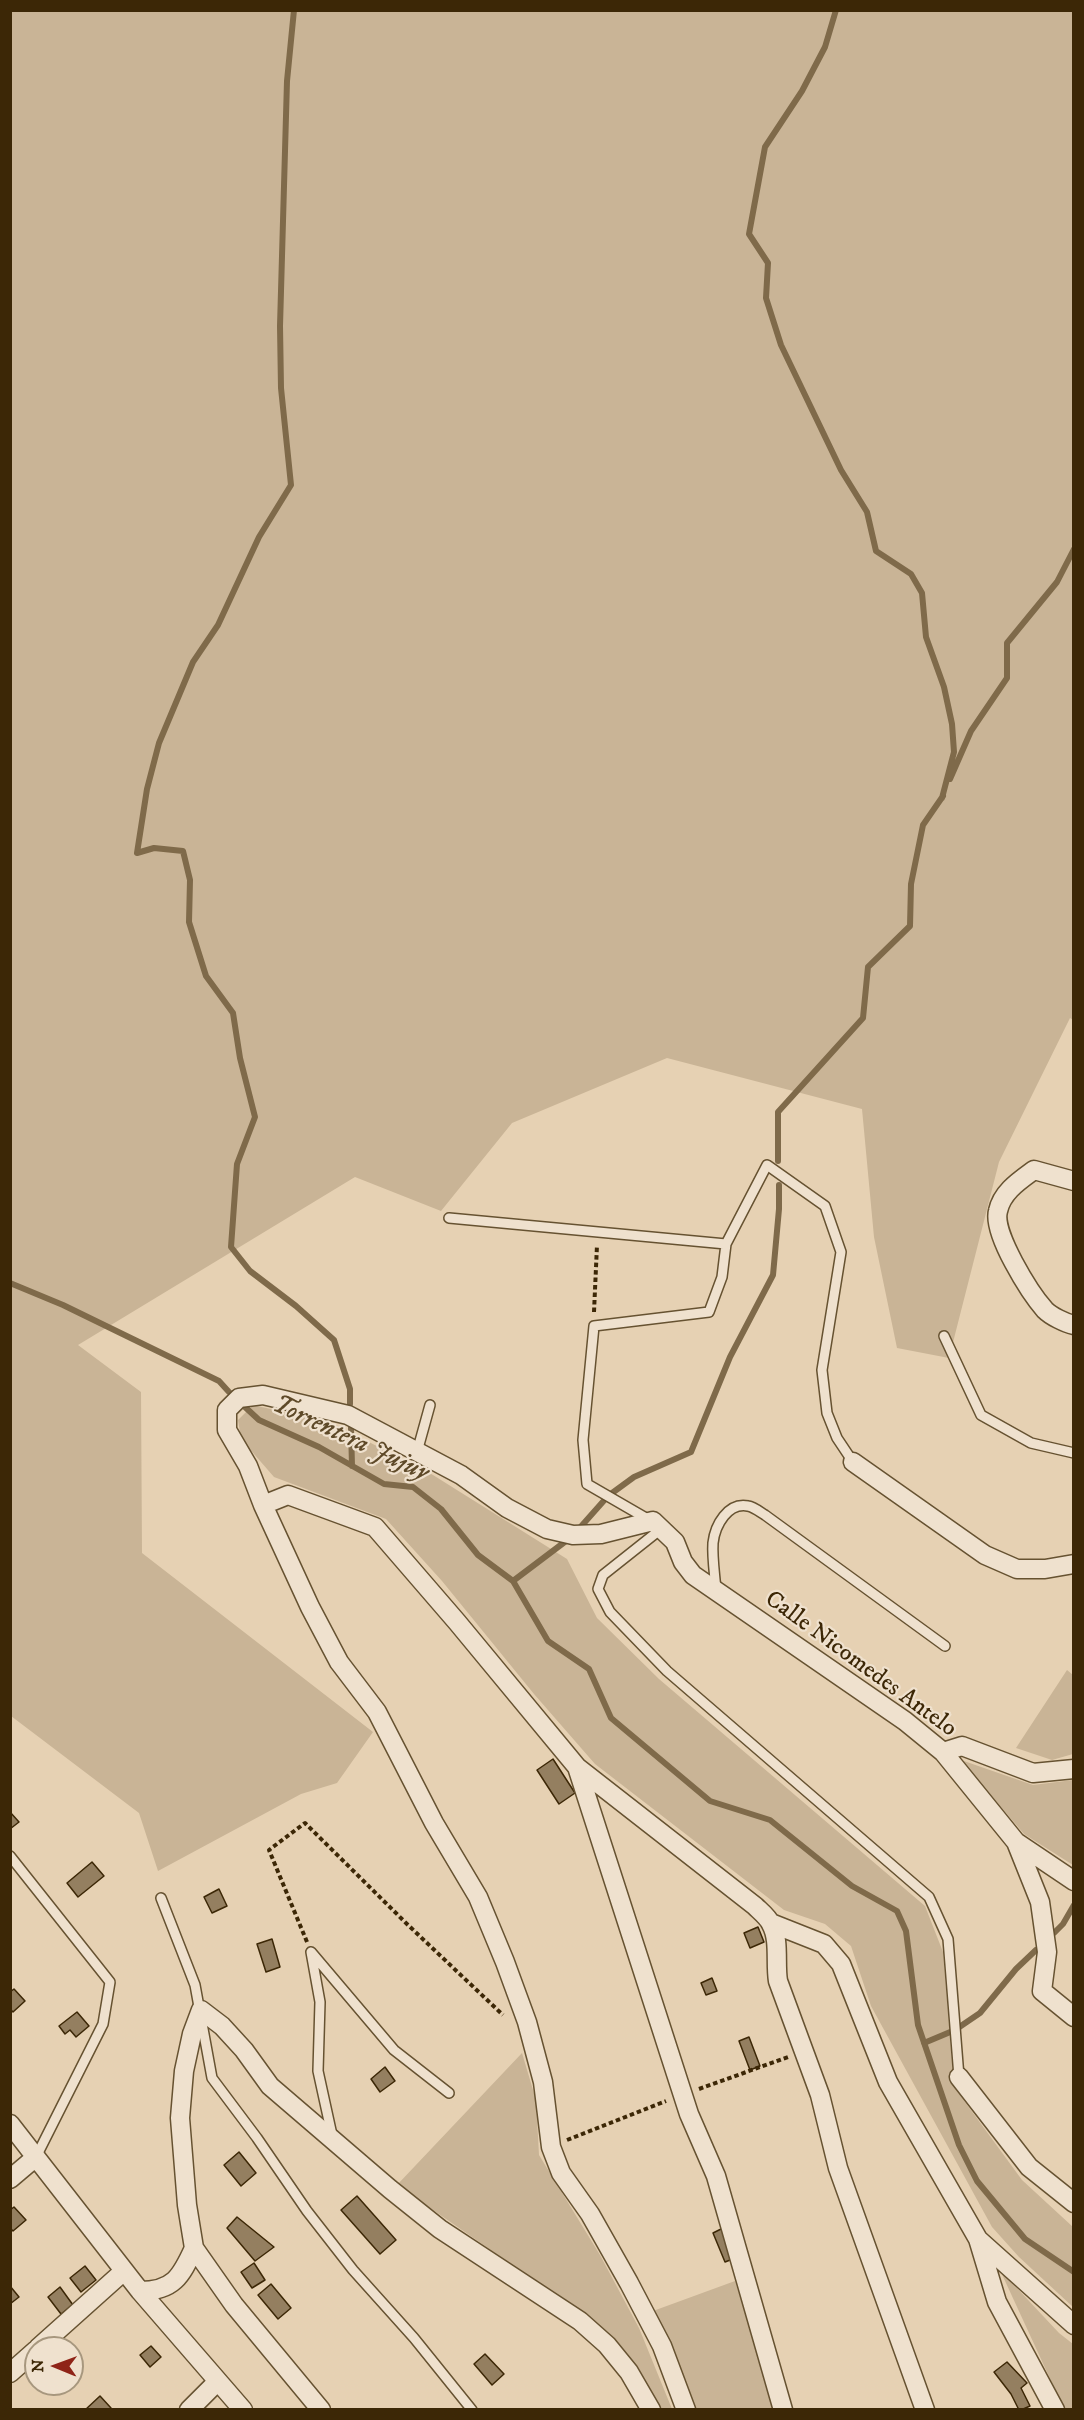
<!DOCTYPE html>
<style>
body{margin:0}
#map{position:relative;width:1084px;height:2420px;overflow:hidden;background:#e6d1b3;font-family:"IM FELL DW Pica",serif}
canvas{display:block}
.frame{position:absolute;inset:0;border:12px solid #3c2706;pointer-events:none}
.north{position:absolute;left:24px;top:2336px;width:60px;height:60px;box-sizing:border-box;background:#efe1ce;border:2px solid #a7977e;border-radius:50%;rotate:271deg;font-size:16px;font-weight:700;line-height:24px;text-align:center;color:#3c2706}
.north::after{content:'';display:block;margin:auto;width:21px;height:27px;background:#8f2418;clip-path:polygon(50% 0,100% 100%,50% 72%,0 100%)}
</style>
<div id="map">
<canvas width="1084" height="2420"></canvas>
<div class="frame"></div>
<div class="north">N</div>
</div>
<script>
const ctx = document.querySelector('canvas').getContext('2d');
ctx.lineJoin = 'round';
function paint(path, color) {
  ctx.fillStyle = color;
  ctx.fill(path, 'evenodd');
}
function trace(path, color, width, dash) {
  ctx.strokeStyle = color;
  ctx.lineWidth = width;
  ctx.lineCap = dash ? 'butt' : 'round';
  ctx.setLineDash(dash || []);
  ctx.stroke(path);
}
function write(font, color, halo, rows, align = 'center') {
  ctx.font = font + ' "IM FELL DW Pica",serif';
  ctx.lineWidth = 4.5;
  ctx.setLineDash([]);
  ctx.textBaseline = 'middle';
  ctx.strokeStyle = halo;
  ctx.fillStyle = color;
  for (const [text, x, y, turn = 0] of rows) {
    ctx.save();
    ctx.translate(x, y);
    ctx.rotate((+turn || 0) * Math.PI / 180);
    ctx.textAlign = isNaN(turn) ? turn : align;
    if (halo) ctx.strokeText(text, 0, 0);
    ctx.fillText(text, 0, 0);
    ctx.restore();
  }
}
const green = new Path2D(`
 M11,11H1073V1020L1070,1018L999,1162L949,1358L897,1348L874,1237L862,1109L667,1058L512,1123L441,1211L355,1177L78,1345L141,1392L142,1553L373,1732L337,1783L301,1794L158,1871L139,1813L11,1716Z
 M253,1405L332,1423L433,1475L567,1559L597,1618L659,1679L925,1906L943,1952L954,2087L1022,2180L1073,2227V2307L1019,2257L992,2227L871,2006L851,1946L825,1924L784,1910L595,1764L534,1694L442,1581L386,1519L274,1477L241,1439L238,1420Z
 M1067,1670L1073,1675V1754L1052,1760L1016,1748Z
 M961,1760L1033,1785L1073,1780V1865L1024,1834Z
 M522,2053L536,2100L539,2155L600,2255L639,2328L672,2409H658L642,2379L602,2327L397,2185Z
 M1000,2270L1059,2333L1073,2344V2409H1064Z
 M735,2281L776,2409H694L653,2311Z`);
const stream = new Path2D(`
 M294,10L287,81L280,326L281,388L291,485L259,537L218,625L193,662L159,743L147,789L137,853L154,848L183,851L190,880L189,922L206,976L233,1013L240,1058L255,1117L237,1164L231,1247L250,1271L296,1306L334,1340L350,1389V1404
 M836,10L825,47L802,91L765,147L749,234L768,263L766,298L781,345L841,470L867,512L876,551L911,574L922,593L926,637L944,687L952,724L954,752L942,798
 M950,779L971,731L1007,678V643L1057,582L1074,549
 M778,1161V1112L863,1018L868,967L910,926L911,884L923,825L943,796
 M10,1283L63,1305L219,1381L229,1392
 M245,1407L259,1420L319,1447L384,1484L413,1487L441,1509L478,1555L513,1581L548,1641L589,1669L611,1718L710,1801L770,1820L852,1886L897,1911L906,1931L918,2025L959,2145L977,2181L1025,2239L1074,2272
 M351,1428L352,1466
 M577,1531L608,1496L634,1477L691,1452L730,1357L773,1275L779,1209V1185
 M513,1581L570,1538
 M1054,1933L1063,1924L1074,1905
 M924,2043L955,2030L980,2013L1016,1969L1036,1950`);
const building = new Path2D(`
 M553,1759L575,1793L559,1804L537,1770Z
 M10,1812L19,1822L10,1829Z
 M92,1862L104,1876L78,1897L67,1883Z
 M219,1889L227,1906L212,1913L204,1897Z
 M758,1927L764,1942L750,1948L744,1933Z
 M272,1939L280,1967L266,1972L257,1944Z
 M712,1978L717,1991L706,1995L701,1983Z
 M14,1989L25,2001L13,2012L10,2009V1992Z
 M77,2012L89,2026L76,2037L70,2030L65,2034L59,2026Z
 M749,2037L760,2066L750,2070L739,2041Z
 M385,2067L395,2081L380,2092L371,2079Z
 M239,2152L256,2173L241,2186L224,2165Z
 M357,2196L396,2240L380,2254L341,2210Z
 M14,2207L26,2220L13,2231L10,2228V2210Z
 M237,2217L274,2247L255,2261L227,2228Z
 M725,2227L738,2257L725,2262L713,2233Z
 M254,2263L265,2280L252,2288L241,2272Z
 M85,2266L96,2280L81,2292L70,2278Z
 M271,2284L291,2308L278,2319L258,2295Z
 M10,2286L19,2297L10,2304Z
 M60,2287L73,2305L61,2314L48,2297Z
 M151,2346L161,2357L150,2367L140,2355Z
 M485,2354L504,2374L492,2385L474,2364Z
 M1007,2362L1027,2383L1021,2388L1030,2406L1021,2410H1019L1011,2394L994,2372Z
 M100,2396L111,2408L110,2410H85Z`);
const path = new Path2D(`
 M594,1312L597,1245
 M307,1942L269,1850L305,1823L408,1925L503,2015
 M699,2089L788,2057
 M567,2140L666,2101`);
const lane = new Path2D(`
 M449,1218L726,1244L767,1165L825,1206L841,1252L822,1370L827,1413L837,1438L853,1462
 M944,1336L981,1415L1031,1443L1074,1453
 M417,1452L430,1405
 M651,1521L587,1484L583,1440L594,1326L709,1312L722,1277L726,1244
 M661,1529L603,1575L598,1589L610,1612L667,1671L929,1897L948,1939L959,2077
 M716,1591C715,1576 712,1558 713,1543C715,1525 728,1502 748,1506C754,1507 760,1512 765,1515L945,1646
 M10,1856L110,1982L103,2024L36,2157
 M161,1898L195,1985L212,2078L257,2138L307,2211L353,2270L414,2338L472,2410
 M332,2135L318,2071L320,2002L311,1952L394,2050L449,2093`);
const street = new Path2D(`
 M1074,1181L1034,1170C1019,1181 1002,1192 998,1211C992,1233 1030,1293 1045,1310C1051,1316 1065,1323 1074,1325
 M853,1462L985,1555L1017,1569H1045L1074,1564
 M263,1505L288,1495L375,1527L457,1622L577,1767L755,1906C760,1911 768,1917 771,1924C780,1940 775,1963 778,1981L820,2095L838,2168L925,2410
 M943,1752L962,1746L1033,1773L1074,1769
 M577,1767L689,2114L716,2176L783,2410
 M1016,1842L1040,1902L1047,1952L1042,1991L1074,2017
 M771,1923L824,1944L841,1964L888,2082L978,2239L997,2302L1055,2410
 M959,2077L1029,2167L1074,2203
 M10,2124L140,2291L243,2410
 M10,2179L36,2157
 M979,2240L1074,2325
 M140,2291C173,2291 181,2277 194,2248
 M38,2348L124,2271
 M10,2373L36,2350
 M189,2410L217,2382
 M321,2410L234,2305L194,2248L187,2205L180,2118L184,2071L192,2034L201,2010L222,2026L244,2050L270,2086L390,2189L440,2229L580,2321L607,2345L629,2372L651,2410
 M686,2410L662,2346L629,2283L590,2214L561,2173L551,2147L543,2082L527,2022L505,1962L478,1897L434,1823L377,1712L339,1662L310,1607L263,1505L248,1466L227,1430V1410L239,1398L263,1395L348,1415L461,1475L507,1508L547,1529L573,1535L601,1534L653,1521L675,1542L683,1562L693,1575L905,1721L943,1752L1016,1842L1074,1881`);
const streetNames = [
 ["Calle Nicomedes Antelo",860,1665,36]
];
const waterNames = [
 ["Torrentera Jujuy",350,1440,25]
];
paint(green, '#c9b496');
trace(stream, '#7f6a4a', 6);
paint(building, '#947f60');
trace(building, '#3c2706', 1.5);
trace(lane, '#665231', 12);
trace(street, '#665231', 21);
trace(path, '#3c2706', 4, [4.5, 3]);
trace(lane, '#efe1ce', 9);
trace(street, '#efe1ce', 18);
write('24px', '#3c2706', '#efe1ce', streetNames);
write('italic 26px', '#5e4928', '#efe1ce', waterNames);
</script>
